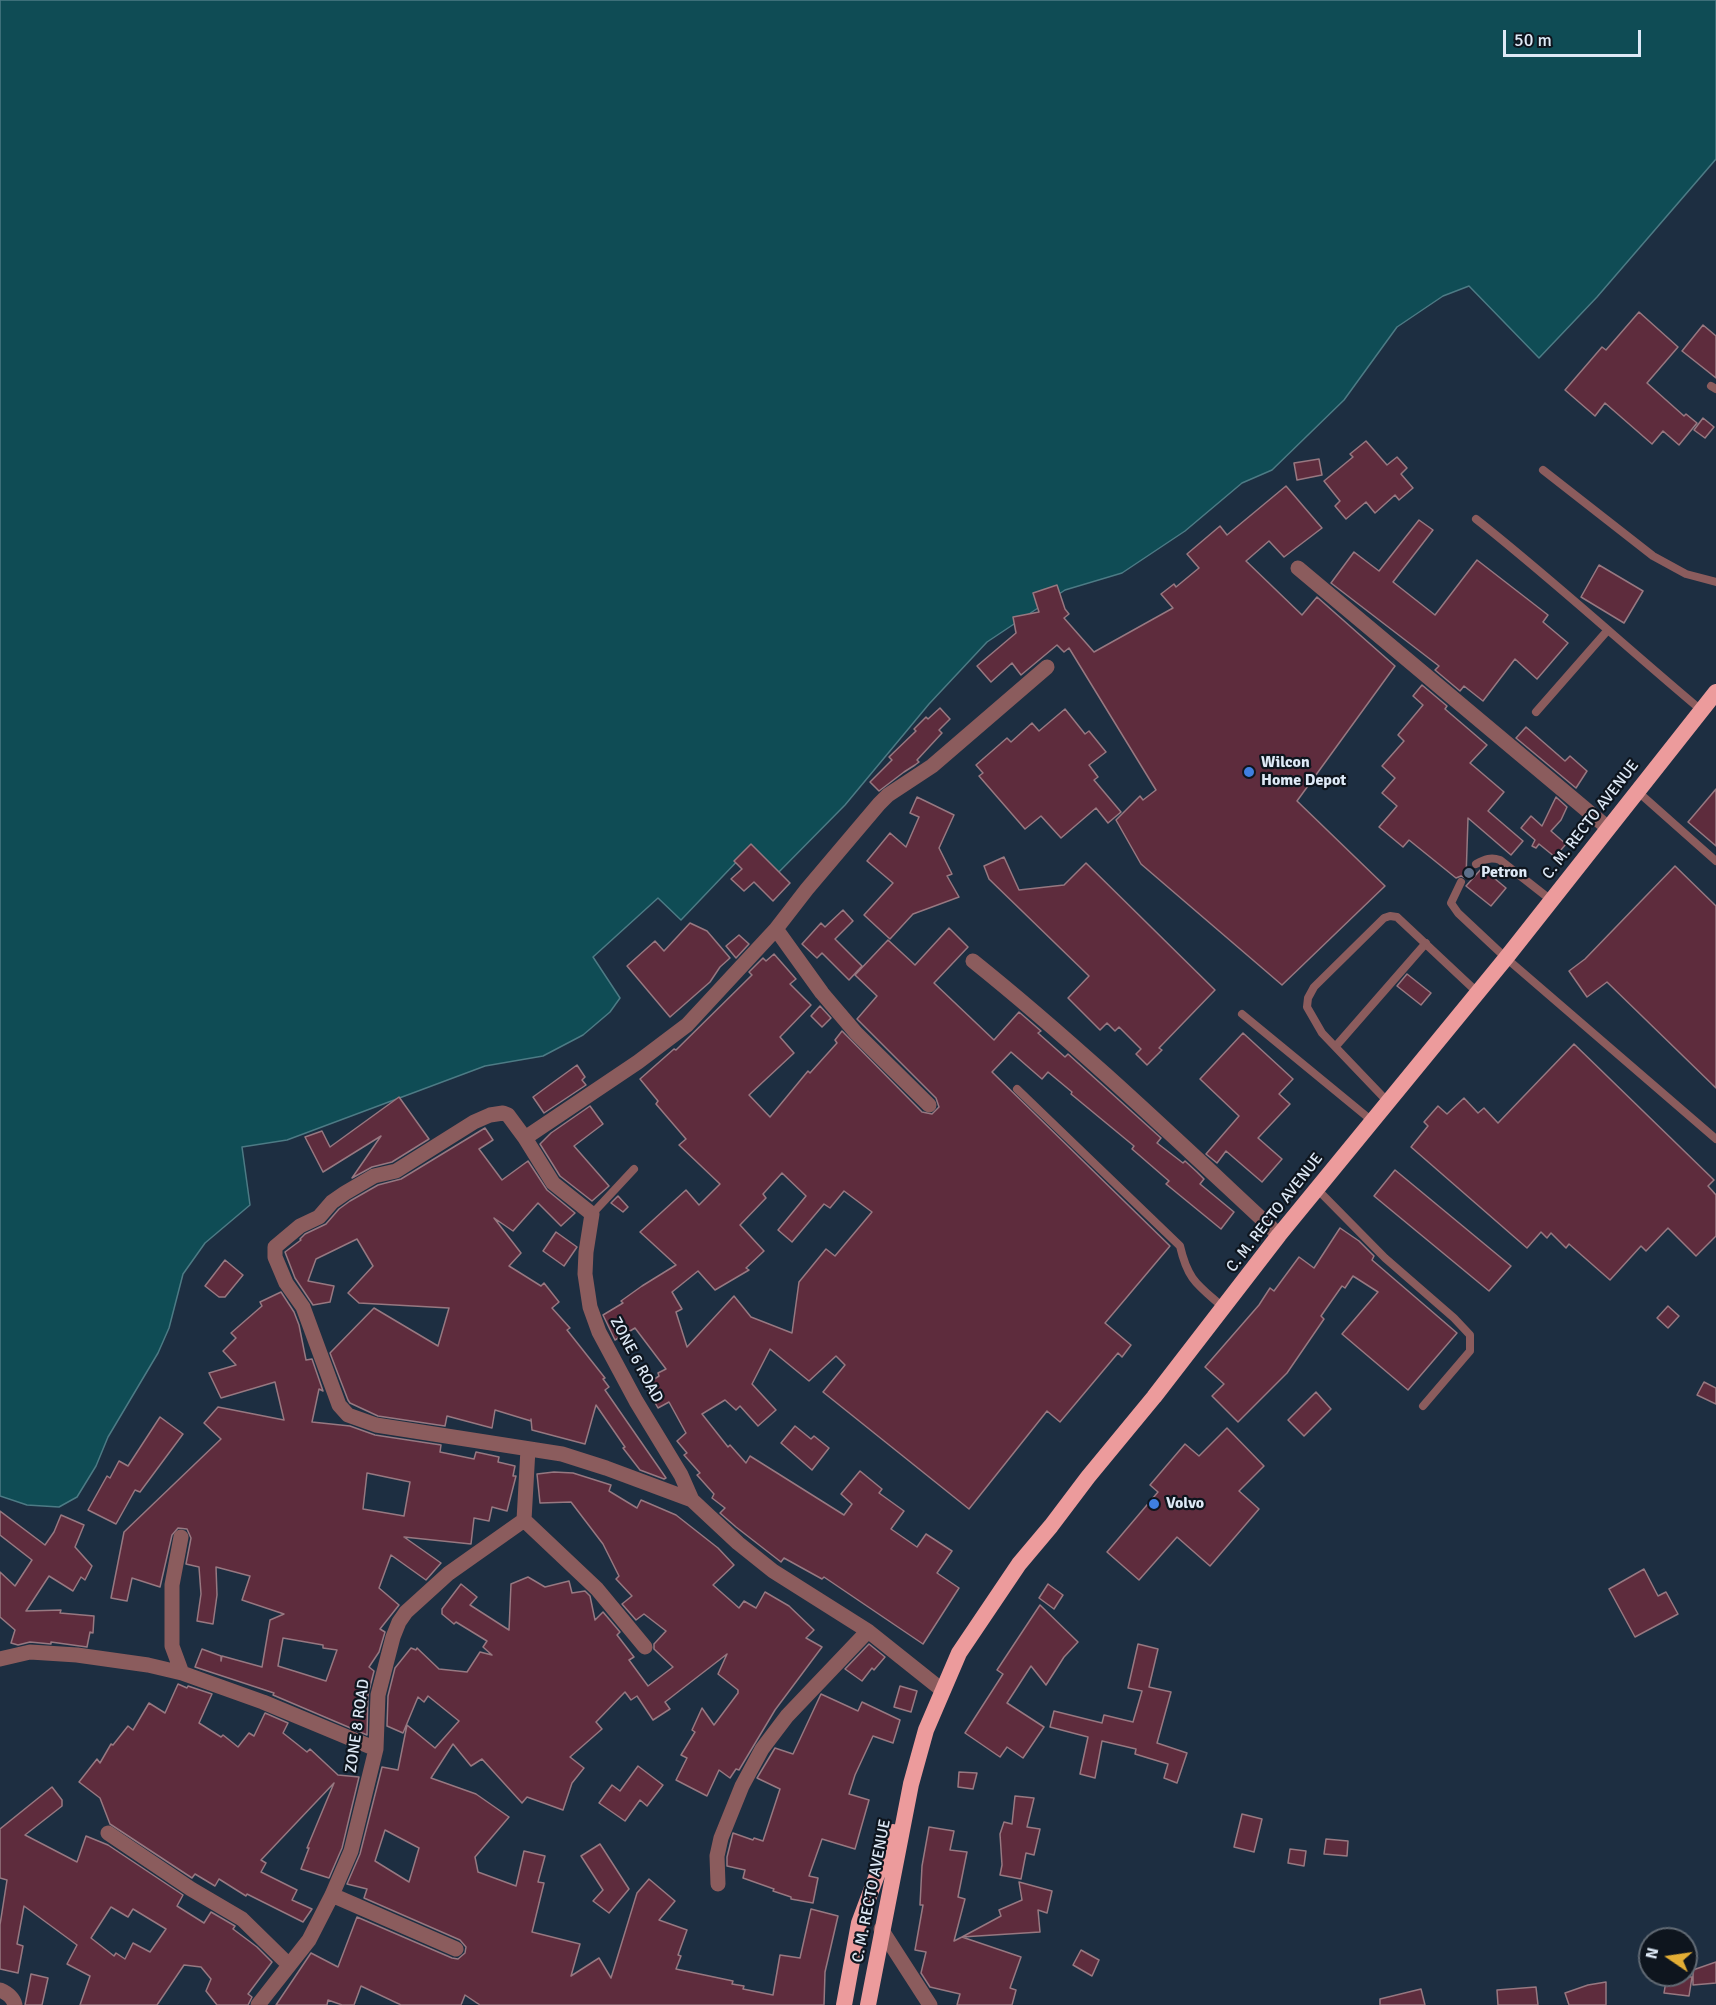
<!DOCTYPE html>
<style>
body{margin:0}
#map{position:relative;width:1716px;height:2005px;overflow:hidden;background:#1d2e41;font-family:Signika,sans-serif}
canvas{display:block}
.north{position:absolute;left:1638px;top:1927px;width:60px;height:60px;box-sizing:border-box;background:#0e151e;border:2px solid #616a74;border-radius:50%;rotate:283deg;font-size:16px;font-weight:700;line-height:24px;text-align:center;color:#dee9f6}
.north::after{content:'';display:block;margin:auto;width:21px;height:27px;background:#e3ae35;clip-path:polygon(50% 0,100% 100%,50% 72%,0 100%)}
.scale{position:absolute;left:1503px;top:30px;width:138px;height:27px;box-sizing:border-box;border:3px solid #dee9f6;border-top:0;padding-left:8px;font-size:18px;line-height:21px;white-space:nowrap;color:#dee9f6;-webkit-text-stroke:4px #0e151e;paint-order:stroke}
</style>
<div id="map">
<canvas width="1716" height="2005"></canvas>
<div class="north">N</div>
<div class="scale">50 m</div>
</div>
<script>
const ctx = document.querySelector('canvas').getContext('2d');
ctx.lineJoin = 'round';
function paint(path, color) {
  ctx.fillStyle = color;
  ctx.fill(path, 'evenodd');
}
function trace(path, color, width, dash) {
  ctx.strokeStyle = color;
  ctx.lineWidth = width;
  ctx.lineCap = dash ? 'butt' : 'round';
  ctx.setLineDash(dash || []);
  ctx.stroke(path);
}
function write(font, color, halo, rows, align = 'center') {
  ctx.font = font + ' Signika,sans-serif';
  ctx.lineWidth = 4.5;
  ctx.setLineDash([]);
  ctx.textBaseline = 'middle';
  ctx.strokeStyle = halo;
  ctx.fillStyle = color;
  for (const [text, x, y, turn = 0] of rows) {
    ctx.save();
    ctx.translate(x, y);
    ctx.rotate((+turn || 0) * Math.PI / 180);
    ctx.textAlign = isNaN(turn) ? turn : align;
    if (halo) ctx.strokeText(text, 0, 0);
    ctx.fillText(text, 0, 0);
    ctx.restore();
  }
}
const water = new Path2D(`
 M0,0H1716V159L1597,297L1539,358L1469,286L1443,296L1397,327L1344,400L1272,470L1242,483L1185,531L1122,573L1065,590L987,642L929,704L845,805L768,883L743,855L681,920L658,898L593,957L620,998L610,1012L583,1035L543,1056L485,1066L287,1140L242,1147L250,1205L205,1243L183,1274L169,1328L158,1353L108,1437L96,1466L77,1497L59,1507L27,1505L0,1496Z`);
const building = new Path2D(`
 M1639,312L1678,347L1647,383L1684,416L1686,414L1697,423L1679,445L1663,431L1652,444L1605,403L1595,416L1565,390L1602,347L1606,350Z
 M1703,325L1716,336V378L1682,351Z
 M1703,418L1714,427L1705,438L1694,430Z
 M1366,441L1387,465L1397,457L1407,468L1401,474L1413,488L1399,500L1395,495L1375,513L1366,502L1346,519L1335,506L1340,501L1324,481L1353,457L1350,454Z
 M1319,459L1322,475L1297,480L1294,463Z
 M1286,486L1322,528L1284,557L1269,541L1246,561L1302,615L1317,597L1395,666L1297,801L1385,886L1282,985L1141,864L1116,820L1140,796L1143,800L1156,790L1069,648L1064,652L1057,645L1021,675L1012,663L991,682L977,666L1016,633L1013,617L1039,612L1033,593L1057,585L1065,609L1069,614L1064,618L1094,652L1173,608L1161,594L1174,584L1176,587L1199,568L1187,554L1220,526L1227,535Z
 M1419,520L1433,530L1393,582L1435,615L1477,560L1548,615L1543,622L1568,643L1537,679L1515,659L1483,701L1464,686L1460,691L1435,670L1439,666L1331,583L1354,552L1379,571Z
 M1599,565L1643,591L1624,623L1581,597Z
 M1422,685L1447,706L1445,709L1487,745L1470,763L1504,792L1488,811L1523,841L1511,855L1468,818L1466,878L1461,876L1456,878L1409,840L1403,847L1379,827L1397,806L1382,793L1395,778L1382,766L1404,741L1398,735L1423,705L1413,696Z
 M940,708L950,719L939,730L942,733L917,760L919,762L915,765L904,772L879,791L870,782L892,760L889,757L916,731L914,729L926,717L928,719Z
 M1065,709L1085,734L1089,731L1106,752L1089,765L1098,777L1094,780L1121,812L1108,823L1096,808L1061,838L1041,816L1025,829L979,776L983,773L976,765L1007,738L1011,742L1032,723L1039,731Z
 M1526,727L1565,761L1570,756L1587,771L1576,788L1516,738Z
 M1716,789V846L1688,822Z
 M917,797L954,815L939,848L952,874L947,876L959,897L913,914L890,939L864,915L893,883L867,861L890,833L906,847L919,817L910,813Z
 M1556,797L1567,807L1561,820L1551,831L1566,844L1555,857L1539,844L1536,848L1532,846L1535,840L1521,828L1531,816L1542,826Z
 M751,844L790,883L773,901L754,882L744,891L731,879L742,869L734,861Z
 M1004,857L1019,890L1064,885L1086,863L1215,990L1159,1048L1162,1050L1147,1065L1136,1054L1141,1049L1119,1027L1115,1031L1107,1023L1100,1030L1068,998L1089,976L989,879L984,866Z
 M1675,866L1716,906V1088L1607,982L1587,997L1569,971L1585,959Z
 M1482,868L1506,888L1491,906L1466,886Z
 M843,910L853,921L835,939L862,966L849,980L822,953L817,958L802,944L821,923L825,927Z
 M690,923L707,931L730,958L720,967L710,982L670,1017L627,966L655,941L664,951Z
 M949,928L968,947L934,983L994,1040L1019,1012L1041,1031L1038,1033L1065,1057L1068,1054L1161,1138L1157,1143L1183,1163L1185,1161L1197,1172L1204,1179L1200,1184L1234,1212L1221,1229L1166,1184L1169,1181L1132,1149L1134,1146L1071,1094L1072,1092L1048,1072L1042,1079L1011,1052L992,1072L1170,1246L1105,1323L1131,1345L1122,1357L1118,1353L1060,1422L1047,1411L969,1509L823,1392L845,1365L836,1356L809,1381L770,1349L752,1384L776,1410L758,1426L740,1406L736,1410L725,1400L702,1414L728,1447L730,1445L746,1463L750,1456L844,1515L852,1504L841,1494L860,1471L882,1489L879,1493L904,1511L891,1529L917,1547L926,1534L952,1551L937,1573L959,1588L923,1644L824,1577L822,1579L784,1558L781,1562L736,1527L720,1513L725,1508L712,1498L714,1494L697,1475L700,1473L684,1455L687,1453L677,1441L686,1433L669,1402L658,1408L645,1385L659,1376L658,1373L666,1369L635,1328L615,1340L603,1315L623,1303L621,1301L642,1286L676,1265L640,1232L686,1190L699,1205L720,1184L679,1145L686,1139L656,1104L658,1101L640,1079L674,1049L676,1050L752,975L749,972L763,958L766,961L774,954L796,979L790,984L811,1005L780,1037L794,1053L749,1095L770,1117L808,1071L810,1073L837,1043L835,1040L842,1031L922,1112L932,1114L939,1107L936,1098L857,1019L877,996L855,975L888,940L915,965ZM782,1173L806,1196L778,1230L792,1242L824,1204L830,1208L844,1191L872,1212L835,1256L826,1249L799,1282L792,1333L751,1317L734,1296L687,1347L676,1312L682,1309L672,1292L698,1271L715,1290L749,1270L746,1268L764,1251L740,1225L766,1198L763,1194Z
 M739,935L749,944L736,958L726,946Z
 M1407,974L1431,993L1421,1005L1397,986Z
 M820,1006L831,1018L822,1027L811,1016Z
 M1243,1033L1293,1079L1279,1094L1290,1104L1258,1138L1282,1159L1262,1182L1226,1151L1217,1163L1206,1154L1239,1116L1200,1079Z
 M1574,1044L1714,1180L1708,1186L1716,1195V1236L1696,1256L1668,1228L1646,1251L1641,1246L1610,1280L1569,1244L1566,1248L1551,1233L1547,1238L1541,1232L1527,1248L1411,1147L1428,1126L1424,1122L1438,1106L1447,1114L1464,1098L1478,1113L1484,1108L1498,1123Z
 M577,1065L585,1077L582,1080L586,1085L544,1113L533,1097Z
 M399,1097L429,1139L392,1162L372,1167L352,1178L381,1136L323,1172L305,1137L322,1131L330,1147Z
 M590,1106L603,1124L574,1146L609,1186L592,1201L560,1176L540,1144L551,1133Z
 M485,1128L493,1140L479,1149L502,1180L528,1161L547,1190L575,1213L561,1226L538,1203L513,1231L494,1218L521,1253L509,1266L541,1286L544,1283L559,1302L552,1308L570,1328L567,1330L605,1378L603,1379L609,1387L605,1390L666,1478L664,1479L640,1470L623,1448L625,1447L596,1405L585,1444L532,1430L531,1419V1421L495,1410L492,1428L447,1416L445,1426L378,1416L350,1403L348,1400L330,1353L374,1308L438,1346L449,1308L359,1303L348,1293L373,1266L357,1239L316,1259L308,1281L334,1286L330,1302L313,1305L295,1278L285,1252L301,1240L300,1239L305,1234L326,1224L339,1209L350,1201L378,1185L401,1179Z
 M1395,1170L1511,1266L1489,1291L1374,1196Z
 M618,1196L628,1207L623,1212L611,1203Z
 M1340,1228L1359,1241L1374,1256L1372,1260L1457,1333L1408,1390L1342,1334L1378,1292L1353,1276L1345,1288L1342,1286L1321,1316L1324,1319L1287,1373L1238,1422L1212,1396L1224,1384L1205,1367L1259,1305L1270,1288L1274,1291L1299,1257L1314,1268Z
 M556,1232L577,1247L564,1266L543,1251Z
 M225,1260L243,1275L225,1297H219L205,1286Z
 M281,1292L294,1312L299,1325L306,1360L312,1359L323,1391L319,1389L312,1422L350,1426L375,1435L441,1445L440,1452L474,1459L476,1452L499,1457L498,1462L515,1466L513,1476H516L507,1511L492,1507L489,1521L474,1518L471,1544L404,1537L441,1563L426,1580L391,1555L379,1588L399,1605L380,1629L385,1632L379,1652L369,1667L374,1671L368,1695L367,1735L273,1695L274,1693L195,1667L202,1649L221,1656V1661L222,1656L262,1667L270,1620L284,1614L242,1600L250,1576L216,1567L217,1595L213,1624L197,1621L201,1594L199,1567L186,1564L191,1538L187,1529L178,1528L172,1535L160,1587L132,1578L127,1601L111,1598L124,1532L221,1439L204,1423L218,1407L284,1420L275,1382L221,1398L209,1373L236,1365L223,1351L236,1338L231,1333L262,1306L260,1302ZM367,1473L410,1482L404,1516L363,1509ZM283,1638L323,1645V1648L337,1650L326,1681L278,1666Z
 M1668,1306L1679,1316L1668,1328L1657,1318Z
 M1704,1382L1716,1388V1404L1697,1395Z
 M1316,1392L1331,1409L1304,1436L1288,1420Z
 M160,1417L183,1434L140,1492L135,1490L116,1524L88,1510L107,1476L110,1478L119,1461L128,1466Z
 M795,1426L811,1439L814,1436L829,1448L812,1470L781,1443Z
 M1227,1428L1264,1466L1239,1491L1259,1509L1210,1566L1177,1537L1139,1580L1107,1552L1158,1492L1150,1485L1185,1444L1199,1456Z
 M554,1472L573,1473L611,1485L609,1491L637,1508L641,1500L676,1515L718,1548L734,1565L713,1585L739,1608L744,1601L756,1608L765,1592L789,1606L814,1630L806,1638L822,1647L775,1710L739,1770L736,1769L730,1778L719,1770L707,1796L676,1780L687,1758L681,1755L695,1732L692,1730L702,1708L714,1725L738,1693V1690L718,1674L727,1654L665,1702L670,1709L653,1720L637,1696L631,1700L625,1692L596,1722L602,1729L570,1757L584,1768L572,1783L563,1810L527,1797L522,1803L482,1759L471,1766L453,1744L431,1778L476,1794L509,1817L475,1857L478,1872L516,1886L524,1851L545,1856L538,1882L544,1883L532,1932L580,1944L571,1976L599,1958L611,1978L637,1893L649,1879L675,1901L659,1920L687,1930L678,1955L681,1956L676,1969L733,1981L732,1984L744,1986L743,1989L773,1995L780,1955L800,1958L811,1909L838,1916L825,1972L824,2005H480L465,1995L461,2005H401L361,1986L354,2005H342L328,2000L327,2005H276L311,1953L338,1967L357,1917L452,1958L458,1959L465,1953L466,1947L460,1940L364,1898L367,1889L347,1884L360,1854L382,1767L398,1770L407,1725L435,1748L459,1721L428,1696L424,1702L418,1697L403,1733L387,1726L388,1696L395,1668L411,1648L416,1650L417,1648L439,1669L467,1672L480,1652L492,1655L483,1647L487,1641L456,1622L454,1624L442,1614V1609L461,1584L477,1597L470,1605L509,1630L511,1584L528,1577L545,1587L569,1581L572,1593L585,1591L590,1596L595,1620L603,1612L620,1632L617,1635L634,1657L629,1660L648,1686L673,1667L654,1649V1644L666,1631L644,1614L636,1620L622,1604L632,1596L616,1579L619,1576L603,1544L571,1502L540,1503L537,1474ZM385,1830L419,1848L409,1882L375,1861Z
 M0,1511L45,1545L54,1532L61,1515L84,1525L75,1547L92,1566L85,1580L81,1577L73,1591L49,1576L26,1611L61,1610L60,1613L94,1616L93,1633L90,1632L87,1647L51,1642V1644L30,1642L18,1645L11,1643L15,1630L0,1617V1572L15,1586L32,1560L0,1535Z
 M1644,1569L1658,1596L1666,1592L1678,1614L1635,1637L1609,1589Z
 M1048,1584L1063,1595L1054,1609L1039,1598Z
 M1040,1605L1078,1642L1064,1657L1046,1685L1031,1666L1007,1703L1044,1727L1023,1758L1007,1747L1000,1757L965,1733L1003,1674L997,1670Z
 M869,1644L885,1657L874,1670L872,1668L862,1681L845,1669Z
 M1138,1644L1158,1649L1149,1687L1171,1692L1157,1743L1187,1753L1177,1783L1164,1778L1168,1764L1135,1754L1136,1749L1102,1741L1095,1778L1080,1774L1088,1737L1050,1727L1054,1711L1102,1723L1104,1715L1133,1722L1142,1691L1128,1688Z
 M178,1684L187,1688L188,1686L212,1694L199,1723L221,1737L223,1735L238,1747L249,1733L254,1736L265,1713L288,1723L283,1733L307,1752L310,1749L338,1775L359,1777L342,1848L329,1878L301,1869L309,1848H307L334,1783L261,1860L266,1863L261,1872L297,1890L292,1900L312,1909L303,1922L247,1894L246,1896L219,1879L215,1886L195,1874L192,1878L110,1824L100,1798L79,1782L97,1759L100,1763L111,1744L113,1745L128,1726L133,1730L149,1703L165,1713Z
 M900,1686L917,1691L911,1712L894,1707Z
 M821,1694L858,1711L862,1702L900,1720L893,1743L873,1736L855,1775L849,1794L869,1800L855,1849L822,1839L809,1876L818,1878L813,1903L791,1899V1897L773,1891L774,1889L743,1878L745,1870L727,1866V1857L733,1833L753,1840L754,1838L763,1841L780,1789L757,1778L775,1748L793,1754Z
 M638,1766L663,1785L647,1806L640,1800L625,1821L599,1803L612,1785L620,1791Z
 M959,1772L977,1773L973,1789L958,1787Z
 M52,1787L62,1800V1806L25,1835L77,1862L86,1836L108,1845L183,1895L177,1906L204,1923L211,1912L235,1926L233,1929L257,1947L272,1962L248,1994L252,1997L248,2005H217L206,1991L211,1979L201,1967L184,1965L157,2005H80L90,1976L67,1964L77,1945L24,1906L17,1944L23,1946L18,1973L0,1969V1925L7,1880L0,1878V1829ZM111,1907L128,1917L133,1909L166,1929L150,1952L133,1943L125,1959L116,1953L114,1956L91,1938Z
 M1015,1796L1034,1798L1027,1827L1040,1829L1034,1855L1026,1853L1021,1879L1000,1875L1002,1865L1000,1834L1004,1822L1012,1824Z
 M1242,1814L1262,1819L1254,1852L1234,1847Z
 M929,1827L954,1831L950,1850L967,1852L958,1897L965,1899L954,1941L962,1937L1021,1957L1010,1988L1016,1990L1012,2005H957L960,1994L930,1987L921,1973L926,1952L915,1950L923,1905H920L922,1866Z
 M1326,1839L1348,1841L1347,1856L1324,1854Z
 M600,1844L629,1889L609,1913L593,1901L603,1890L581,1856Z
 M1290,1849L1306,1851L1304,1866L1288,1863Z
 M1019,1882L1052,1891L1047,1913L1038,1910L1040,1932L962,1937L1001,1916L999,1910L1022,1900Z
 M1081,1950L1099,1960L1092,1976L1073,1965Z
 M1716,1962V1983L1693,1985V1970Z
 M31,1974L48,1978L42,2005H25Z
 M1667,1975L1692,1977L1689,1996L1664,1993Z
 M1606,1982V2005H1569L1565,1993L1588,1985Z
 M1536,1987L1538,2005H1498L1497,1990Z
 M1421,1989L1425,2005H1380V1999Z`);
const service = new Path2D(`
 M1711,386L1716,389
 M1543,470L1653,556L1686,574L1716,582
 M1476,519C1553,580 1626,647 1701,710
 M1536,712L1607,631
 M1637,791L1716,861
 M1476,864C1485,859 1491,857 1500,860L1551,900
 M1461,882L1451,903L1458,913L1506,958L1716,1139
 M1242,1014L1371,1120
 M1336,1046L1426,943
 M1017,1089L1180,1246C1188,1281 1198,1285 1224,1308
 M1387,1101L1322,1033L1307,1007L1308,998L1314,987L1384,918L1390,916L1397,917L1477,992
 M1317,1189L1385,1258L1454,1318L1470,1335V1351L1423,1406
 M592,1214L634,1169`);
const minor = new Path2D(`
 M1298,568L1608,828
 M776,929L822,993L856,1033L929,1105
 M973,961C1080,1047 1178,1141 1279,1235
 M525,1138L508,1115L503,1113L490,1115L474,1122L396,1171L374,1176L345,1193L332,1202L319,1217L300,1226L275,1247V1257L286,1283L303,1307L339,1405L348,1415L376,1425L562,1454L606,1468L692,1500
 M524,1520L597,1589L645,1647
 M181,1537L172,1585V1646L182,1673
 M0,1659L30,1652L77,1655L148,1665L182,1673L263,1702L376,1749
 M942,1690L868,1631L773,1571L738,1543L692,1500L681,1475L636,1401L599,1332L590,1307L585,1274L586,1252L592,1214L553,1183L525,1138L638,1062L687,1025L776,929L807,889L879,804L888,795L932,766L1047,667
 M108,1833L191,1889L242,1919L289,1965
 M718,1884L717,1856L721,1838L742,1786L762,1749L787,1716L868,1631
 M332,1895L456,1949
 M881,1929L930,2005
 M0,1990C7,1993 13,1997 15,2005
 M258,2005L309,1940L332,1895L351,1851L376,1749L378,1695L393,1637L399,1622L406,1612L449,1573L524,1520L528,1449`);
const trunk = new Path2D(`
 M844,2005L859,1923L893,1832
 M868,2005L911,1784L926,1730L959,1653L1019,1564L1051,1526L1088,1477L1154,1397L1279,1235L1506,958L1716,692`);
const markers = [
 [1249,772,6,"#3f7fe0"],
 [1469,873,6,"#5c6f8a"],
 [1154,1504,6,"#3f7fe0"]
];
const poiNames = [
 ["Wilcon",1261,763],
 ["Home Depot",1261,781],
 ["Petron",1481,873],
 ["Volvo",1166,1504]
];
const streetNames = [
 ["C. M. RECTO AVENUE",1591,820,-52],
 ["C. M. RECTO AVENUE",1275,1213,-52],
 ["ZONE 6 ROAD",636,1360,62],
 ["ZONE 8 ROAD",358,1726,-82],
 ["C. M. RECTO AVENUE",872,1891,-79]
];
paint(water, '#0f4c55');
trace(water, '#4d7b85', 1.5);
paint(building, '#5e2c3d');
trace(building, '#977881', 1.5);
trace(service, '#8b5c5d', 8);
trace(minor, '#8b5c5d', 15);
trace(trunk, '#ec9b9c', 16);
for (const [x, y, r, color] of markers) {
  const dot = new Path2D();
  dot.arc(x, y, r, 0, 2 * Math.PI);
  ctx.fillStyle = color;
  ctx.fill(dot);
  trace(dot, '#0e151e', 2);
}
write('bold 16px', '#dee9f6', '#0e151e', poiNames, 'left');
write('16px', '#dee9f6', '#0e151e', streetNames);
</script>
